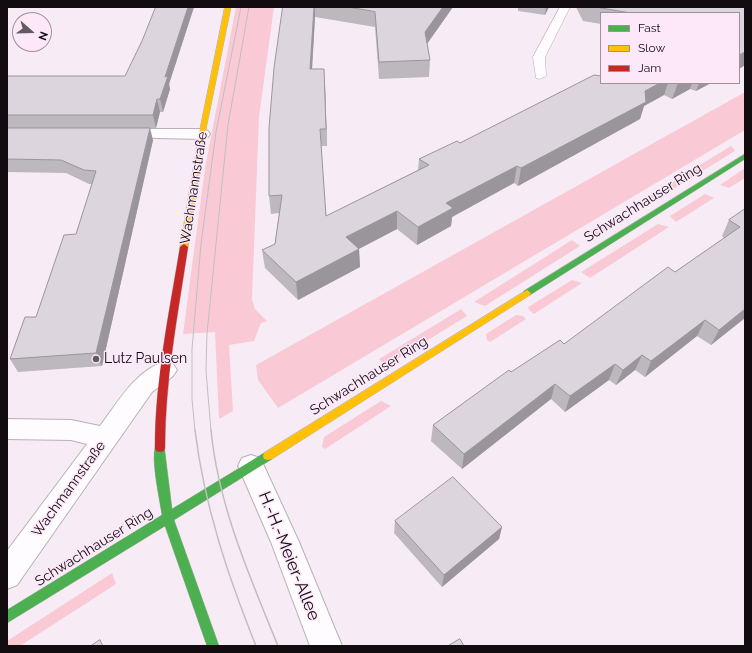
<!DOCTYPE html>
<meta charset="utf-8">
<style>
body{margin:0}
#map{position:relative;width:752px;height:653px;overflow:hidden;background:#f7ecf5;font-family:Raleway,sans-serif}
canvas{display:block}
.frame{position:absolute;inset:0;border:8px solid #120c11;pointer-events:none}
.legend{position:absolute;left:600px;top:12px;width:140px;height:72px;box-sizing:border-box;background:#fce8f8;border:1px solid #9e909c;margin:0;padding:5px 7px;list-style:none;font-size:12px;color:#120c11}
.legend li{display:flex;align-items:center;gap:8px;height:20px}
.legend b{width:20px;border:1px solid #9e909c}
.north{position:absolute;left:12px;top:12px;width:40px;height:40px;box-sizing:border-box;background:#fce8f8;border:1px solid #9e909c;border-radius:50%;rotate:110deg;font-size:11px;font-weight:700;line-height:16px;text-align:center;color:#120c11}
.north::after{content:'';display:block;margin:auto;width:14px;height:18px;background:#625a61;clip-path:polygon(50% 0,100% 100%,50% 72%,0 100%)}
</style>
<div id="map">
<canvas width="752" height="653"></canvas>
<div class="frame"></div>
<ul class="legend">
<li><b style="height:5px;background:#4caf50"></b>Fast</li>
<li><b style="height:5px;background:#ffc107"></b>Slow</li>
<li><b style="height:5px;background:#c62828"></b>Jam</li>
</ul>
<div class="north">N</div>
</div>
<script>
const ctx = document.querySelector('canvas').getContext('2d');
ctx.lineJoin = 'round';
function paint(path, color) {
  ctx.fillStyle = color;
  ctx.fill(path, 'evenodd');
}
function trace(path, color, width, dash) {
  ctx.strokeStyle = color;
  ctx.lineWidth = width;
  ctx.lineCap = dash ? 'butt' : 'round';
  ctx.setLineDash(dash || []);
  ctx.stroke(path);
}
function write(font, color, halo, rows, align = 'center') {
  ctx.font = font + ' Raleway,sans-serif';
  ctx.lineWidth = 3;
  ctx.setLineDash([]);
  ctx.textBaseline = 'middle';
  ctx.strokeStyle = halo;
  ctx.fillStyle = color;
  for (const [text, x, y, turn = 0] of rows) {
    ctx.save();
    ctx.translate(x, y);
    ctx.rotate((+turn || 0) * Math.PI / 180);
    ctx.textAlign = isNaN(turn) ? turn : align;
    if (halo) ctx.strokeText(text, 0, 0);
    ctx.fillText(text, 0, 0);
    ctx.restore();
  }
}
const green = new Path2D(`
 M236,7H274L259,117L252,299L255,309L267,321L261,323L254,341L229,345L233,411L219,419L215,332L183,334L205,168Z
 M745,92V130L278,408L258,380L256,365Z
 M731,146L735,151L647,205L638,203Z
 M745,168V178L729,188L720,185Z
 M705,194L714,198L676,222L670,216Z
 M617,215L624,219L593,238L586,233Z
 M658,224L669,227L590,278L581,272Z
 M572,240L580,246L485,306L474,302Z
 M572,280L582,283L534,314L529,310L528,307Z
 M461,309L467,316L386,366L379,359Z
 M516,315L523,316L526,319L490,342L487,340L486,334Z
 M381,401L391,406L325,449L322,447L324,437Z
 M112,573L116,584L20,646H7V641Z`);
const lane = new Path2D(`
 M560,7H570L545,57L546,76L540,79L536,78L533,57Z`);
const street = new Path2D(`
 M121,129H202L208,131L210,134L208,137L202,139L115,137L113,134L115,131Z
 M165,361L173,364L177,370L173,376L152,392L17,585L7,589V551L87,444L71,440L7,439V419L71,420L100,426C118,402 135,371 165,361Z
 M251,455L260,458L264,466L299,542L342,646H310L271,542L238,466L242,458Z`);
const fast = new Path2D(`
 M745,154V159L530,295H524L523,293L524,291Z
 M160,444L164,445L172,509L264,453L268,452L272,453L273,456L272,459L174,520L219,646H207L165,526L7,623V610L162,515C160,500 150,457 156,445Z`);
const slow = new Path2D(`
 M225,7H231L205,134L188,247L184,250L180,247L199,134Z
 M527,290L531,293L530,295L272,459L268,460L264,459L263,456L264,453Z`);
const jam = new Path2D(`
 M184,244L188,247C178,314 165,380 165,448L164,451L160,452L156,451L155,448C155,380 169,314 180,247Z`);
const tramFar1 = new Path2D(`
 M195,431L192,399V349L201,244L216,132L241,7
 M211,431L206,371L207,333L228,125L249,7`);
const tram = new Path2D(`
 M195,430C204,505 228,576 256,646
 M211,430C218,505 250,577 278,646`);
const wall = new Path2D(`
 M194,7L169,84L170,89L163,112H160L156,128H7V76H125Z
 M283,7H453L427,44L430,60L429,77L379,79L375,27L315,17L312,69L325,85L327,146H321L326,216L418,170L419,159L460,143L601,83H711L696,91L690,89L672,99L664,95L644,106L640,119L518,186L514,183L452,217L451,226L417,245L397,229L359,249L360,267L298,300L265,268L262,250L275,244L279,213L271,214L269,196Z
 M518,7H549L545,15L518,11Z
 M576,7H745V65L739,69V13H601V24L583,21Z
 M7,128L153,140L102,366L18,372L10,359L36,317L76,234L92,184H89L66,173L7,172Z
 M745,209V318L711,345L697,336L645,377L635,370L616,385L609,380L565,412L551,399L462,469L431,441L433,425L511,372L564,344L675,272L724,238L722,236L729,220Z
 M395,521L502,527L499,539L442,587L394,533Z`);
const shadedWall = new Path2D(`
 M188,7H194L169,84L170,89L163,112L160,99L165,77Z
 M314,7H315V17L311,86L310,69Z
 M443,7H453L424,48L425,32Z
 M546,7H549L545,15Z
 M745,52V65L739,69V55Z
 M324,69L325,85L327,146L326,129Z
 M660,83H668L664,95L644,106L640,119L518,186L521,168L645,91Z
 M678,83H692L690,89L672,99Z
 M699,83H711L696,91Z
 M157,99L160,112L156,128L153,115Z
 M150,128L153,140L102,366L96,353Z
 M517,166L514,183L452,217L451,226L417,245L418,227L446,203Z
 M397,211V229L347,255L346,237Z
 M359,249L360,267L298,300L296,282Z
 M745,309V318L711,345L719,330Z
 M705,320L697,336L645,377L651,361Z
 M642,355L635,370L616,385L623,370Z
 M615,364L609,380L565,412L570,396Z
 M555,384L551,399L462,469L464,454Z
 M502,527L499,539L442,587L444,575Z`);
const building = new Path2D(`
 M156,7H188L165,77L168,76L160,99H157L153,115H7V76H125L142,41Z
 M283,7H314L310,69H324L326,129H320L326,216L429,165L419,159L457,141L460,143L594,75L601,76V83H660L645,91L646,102L521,168L517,166L446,203L453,208L418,227L397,211L346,237L359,249L296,282L262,250L275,244L282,195L269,196V128L274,68Z
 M348,7H443L425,32L430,60L379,62L375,12Z
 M596,7H744V8H745V52L739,55V13H631Z
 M7,128H150L96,353L10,359L25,317H36L64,235L76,234L96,171L84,170L61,160L7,159Z
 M745,209V309L719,330L705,320L651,361L642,355L623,370L615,364L570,396L555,384L464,454L433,425L509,370L511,372L560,340L564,344L668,267L675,272L740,227L729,220Z
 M453,477L502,527L444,575L395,521Z
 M460,639L464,646H448Z
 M100,640L103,646H91Z`);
const markers = [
 [96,359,4,"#625a61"]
];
const streetNames = [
 ["Wachmannstraße",194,188,-81],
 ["Schwachhauser Ring",643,203,-32],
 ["Schwachhauser Ring",369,376,-32],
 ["Wachmannstraße",69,489,-54],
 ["Schwachhauser Ring",94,547,-32]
];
const poiNames = [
 ["Lutz Paulsen",104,359]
];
const nearStreetnames = [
 ["H.-H.-Meier-Allee",289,556,68]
];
paint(green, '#f9cad5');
trace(lane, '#b8b0b7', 1);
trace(street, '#b8b0b7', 2);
trace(fast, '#b8b0b7', 1);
trace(slow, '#b8b0b7', 1);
trace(jam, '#b8b0b7', 1);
paint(lane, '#fefcfe');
paint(street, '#fefcfe');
paint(fast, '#4caf50');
paint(slow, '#ffc107');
paint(jam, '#c62828');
trace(tramFar1, '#c1bec1', 1);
trace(tram, '#c1bec1', 1.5);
paint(wall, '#bdb7be');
paint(shadedWall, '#9a959b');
paint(building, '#dcd5dd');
trace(building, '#9a959b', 1);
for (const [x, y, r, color] of markers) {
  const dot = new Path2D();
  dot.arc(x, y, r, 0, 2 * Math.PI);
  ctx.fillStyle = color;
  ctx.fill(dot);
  trace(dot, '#fce8f8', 1.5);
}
write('14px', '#120c11', '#fce8f8', streetNames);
write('14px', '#120c11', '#fce8f8', poiNames, 'left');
write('17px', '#120c11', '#fce8f8', nearStreetnames);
</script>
